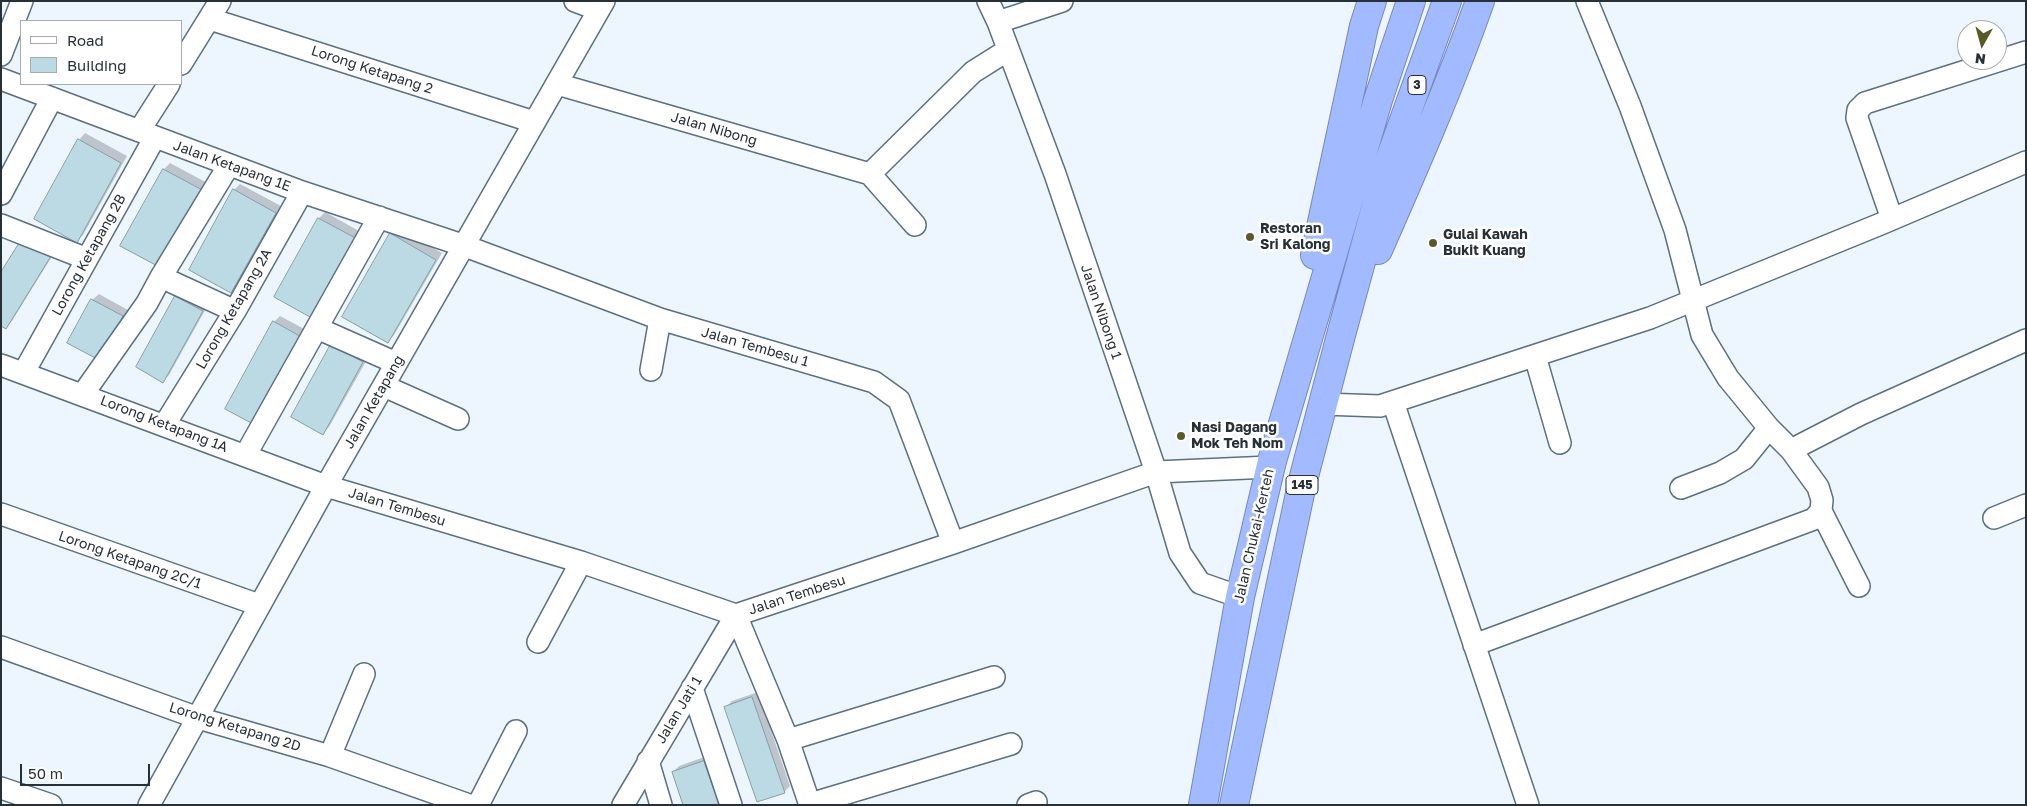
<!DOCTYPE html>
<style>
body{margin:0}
#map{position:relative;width:2027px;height:806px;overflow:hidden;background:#edf6fe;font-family:"Golos Text",sans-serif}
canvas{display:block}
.frame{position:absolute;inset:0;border:2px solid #272f37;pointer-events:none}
.legend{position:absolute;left:20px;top:20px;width:162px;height:65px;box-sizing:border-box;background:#fff;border:1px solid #a9acaf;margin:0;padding:6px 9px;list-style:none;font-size:15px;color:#272f37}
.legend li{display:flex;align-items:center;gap:10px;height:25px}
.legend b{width:25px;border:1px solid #a9acaf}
.north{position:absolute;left:1957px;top:20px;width:50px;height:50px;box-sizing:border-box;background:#fff;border:1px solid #a9acaf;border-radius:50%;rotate:187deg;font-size:14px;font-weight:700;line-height:20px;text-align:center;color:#272f37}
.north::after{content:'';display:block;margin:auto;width:18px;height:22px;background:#585b28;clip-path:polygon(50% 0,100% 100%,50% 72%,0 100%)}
.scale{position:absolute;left:20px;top:764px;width:130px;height:22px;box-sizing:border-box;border:2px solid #272f37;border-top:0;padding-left:6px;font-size:15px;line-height:18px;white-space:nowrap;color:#272f37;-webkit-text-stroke:4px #fff;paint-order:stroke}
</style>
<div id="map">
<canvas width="2027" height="806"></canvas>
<div class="frame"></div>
<ul class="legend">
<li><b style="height:6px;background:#fff"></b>Road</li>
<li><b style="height:14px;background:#bbdae3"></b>Building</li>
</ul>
<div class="north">N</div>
<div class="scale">50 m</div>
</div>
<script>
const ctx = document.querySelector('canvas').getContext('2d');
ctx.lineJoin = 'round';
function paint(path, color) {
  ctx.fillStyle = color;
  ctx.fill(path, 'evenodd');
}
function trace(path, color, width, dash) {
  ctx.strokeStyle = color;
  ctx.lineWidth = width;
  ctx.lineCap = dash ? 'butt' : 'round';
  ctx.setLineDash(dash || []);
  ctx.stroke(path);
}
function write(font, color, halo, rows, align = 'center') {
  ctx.font = font + ' "Golos Text",sans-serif';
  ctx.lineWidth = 5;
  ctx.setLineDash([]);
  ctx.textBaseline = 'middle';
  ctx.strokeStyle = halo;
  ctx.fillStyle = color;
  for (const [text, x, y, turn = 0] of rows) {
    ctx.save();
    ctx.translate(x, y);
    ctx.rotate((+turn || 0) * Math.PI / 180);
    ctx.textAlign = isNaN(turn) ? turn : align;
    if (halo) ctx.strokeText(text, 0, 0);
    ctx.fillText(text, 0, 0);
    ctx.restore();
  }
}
const shadow = new Path2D(`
 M85,133L127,156L83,235L77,241L79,140Z
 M170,163L213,186L122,245L164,169Z
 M240,184L281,206L237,285L231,292L234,190Z
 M325,212L368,236L276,296L319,218Z
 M398,228L442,253L394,335L388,342L344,316L391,234Z
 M56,250L12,321L6,327L1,275Z
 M182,291L208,305L169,375L163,381L176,297Z
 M99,294L128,310L105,353L92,300Z
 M280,316L308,331L260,417L274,322Z
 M332,345L369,356L329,427L323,433Z
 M758,692L790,786L784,792L726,707L732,701Z
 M710,755L727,805H684L673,772L679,766Z`);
const building = new Path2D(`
 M78,139L121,163L77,243L34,219Z
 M163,169L208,193L165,270L120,246Z
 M233,189L276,213L231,293L189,270Z
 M318,218L363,242L319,322L274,297Z
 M390,233L436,260L388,343L342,317Z
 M22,239L51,256L6,329L1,326V272Z
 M175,296L203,311L163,383L136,367Z
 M91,299L123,316L99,360L67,343Z
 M273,321L303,338L255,425L225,409Z
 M331,344L363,362L323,435L291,417Z
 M752,697L785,793L757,802L724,707Z
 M704,761L719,805H683L672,772Z`);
const minor = new Path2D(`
 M575,1L599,10
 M988,1L998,22L1055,174L1156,472L1180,553L1200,583L1240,597
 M1587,1L1630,106L1675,230L1702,335L1728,378L1769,428L1791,450L1818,487L1822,500L1821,511L1859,586
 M210,19L534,122
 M998,22L1062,1
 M1,55L22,1
 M181,64L220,1
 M1,79L302,192L465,246L660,319L874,382L899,400L953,543
 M557,84L870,174
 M139,131L169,84
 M870,174L973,72L1008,50
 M870,174L915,225
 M1,194L52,98
 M1892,219L1857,118L1858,110L1865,103L2026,52
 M1,225L87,259
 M161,277L229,165
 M317,328L396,363
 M1535,356L1560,443
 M1,365L326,486L581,562L736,615L953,543L1156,472L1270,467
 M651,370L660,319
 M24,372L155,137
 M384,386L458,419
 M83,394L147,303L161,277L235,311
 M1393,402L1528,805
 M1323,404L1380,406L1650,318L1883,223L2026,162
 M165,424L235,311L302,192
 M250,447L379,217
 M1791,450L1861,414L2026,340
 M1681,488L1720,473L1744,459L1769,428
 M1,514L259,605
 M1994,518L2026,505
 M736,615L788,740L810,805
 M538,642L581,562
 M1474,645L1814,519L1821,511
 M1,647L198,718L330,756L469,805
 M692,688L731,805
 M788,740L994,677
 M330,756L364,674
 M648,761L661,805
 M1,788L51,805
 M810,804L1011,744
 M149,805L326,486L604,1
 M478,805L516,731
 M623,805L736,615
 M1028,805L1036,802`);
const highway = new Path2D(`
 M1378,250C1414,168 1450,86 1480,1
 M1315,255L1364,26L1372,1
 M1203,805L1240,597L1272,461L1378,100L1411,1
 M1234,805L1302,484L1341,335L1386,170L1447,1`);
const markers = [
 [1250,237,5,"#585b28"],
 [1433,243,5,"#585b28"],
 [1181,436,5,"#585b28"]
];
const shields = [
 [1417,85,18],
 [1302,485,32]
];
const shieldNames = [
 ["3",1417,85],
 ["145",1302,485]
];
const streetNames = [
 ["Lorong Ketapang 2",372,70,18],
 ["Jalan Nibong",714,129,16],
 ["Jalan Ketapang 1E",232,166,20],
 ["Lorong Ketapang 2B",89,255,-61],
 ["Lorong Ketapang 2A",234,309,-60],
 ["Jalan Nibong 1",1101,312,71],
 ["Jalan Tembesu 1",755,347,16],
 ["Jalan Ketapang",374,402,-60],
 ["Lorong Ketapang 1A",164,424,21],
 ["Jalan Tembesu",397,507,17],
 ["Jalan Chukai-Kerteh",1254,536,-77],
 ["Lorong Ketapang 2C/1",130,560,19],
 ["Jalan Tembesu",797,595,-18],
 ["Jalan Jati 1",679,710,-59],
 ["Lorong Ketapang 2D",235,727,17]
];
const poiNames = [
 ["Restoran",1260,229],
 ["Sri Kalong",1260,245],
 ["Gulai Kawah",1443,235],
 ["Bukit Kuang",1443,251],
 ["Nasi Dagang",1191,428],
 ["Mok Teh Nom",1191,444]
];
paint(shadow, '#0003');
paint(building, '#bbdae3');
trace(building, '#82a0a8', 1);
trace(minor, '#5b7080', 24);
trace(highway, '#7789b9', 30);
trace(minor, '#fff', 21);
trace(highway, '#a2baff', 28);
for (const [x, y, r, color] of markers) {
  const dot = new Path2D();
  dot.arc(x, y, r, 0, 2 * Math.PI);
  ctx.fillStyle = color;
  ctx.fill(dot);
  trace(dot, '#fff', 2);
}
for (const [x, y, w] of shields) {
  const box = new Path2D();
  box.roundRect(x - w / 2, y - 9.5, w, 19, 4);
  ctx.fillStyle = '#fff';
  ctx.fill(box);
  trace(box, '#272f37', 1);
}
write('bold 12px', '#272f37', null, shieldNames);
write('14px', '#272f37', '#fff', streetNames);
write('bold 14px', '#272f37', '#fff', poiNames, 'left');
</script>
